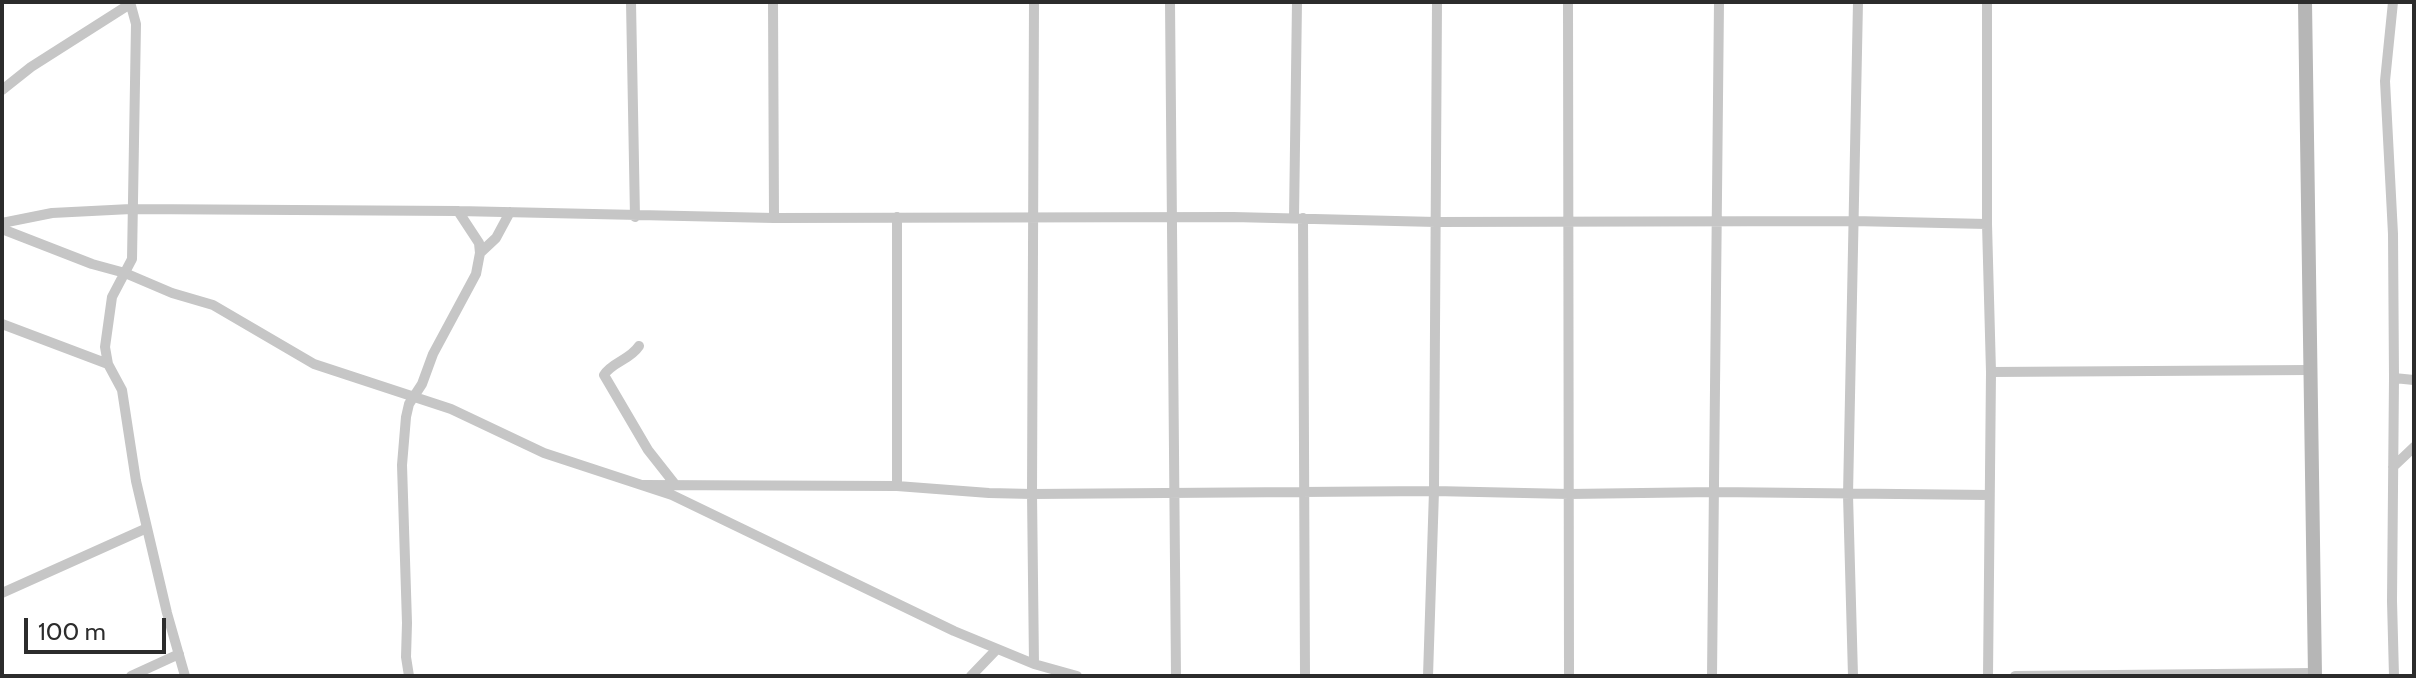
<!DOCTYPE html>
<style>
body{margin:0}
#map{position:relative;width:2416px;height:678px;overflow:hidden;background:#fff;font-family:Cabin,sans-serif}
canvas{display:block}
.frame{position:absolute;inset:0;border:4px solid #2c2c2c;pointer-events:none}
.scale{position:absolute;left:24px;top:618px;width:142px;height:36px;box-sizing:border-box;border:4px solid #2c2c2c;border-top:0;padding-left:10px;font-size:24px;line-height:28px;white-space:nowrap;color:#2c2c2c;-webkit-text-stroke:6px #fff;paint-order:stroke}
</style>
<div id="map">
<canvas width="2416" height="678"></canvas>
<div class="frame"></div>
<div class="scale">100 m</div>
</div>
<script>
const ctx = document.querySelector('canvas').getContext('2d');
ctx.lineJoin = 'round';
function trace(path, color, width, dash) {
  ctx.strokeStyle = color;
  ctx.lineWidth = width;
  ctx.lineCap = dash ? 'butt' : 'round';
  ctx.setLineDash(dash || []);
  ctx.stroke(path);
}
const minor = new Path2D(`
 M130,2L136,24L132,259L112,297L105,347L108,364L122,390L136,481L167,613L185,676
 M631,2L635,217
 M773,2L774,218
 M1034,2L1032,494L1034,664
 M1170,2L1176,676
 M1568,2L1569,676
 M1987,2V224L1991,372L1988,676
 M2393,2L2385,81L2393,234L2394,378L2392,601L2394,676
 M2,90L31,67L130,4
 M1294,218L1297,2
 M1303,218L1305,676
 M2,223L52,213L131,209L458,211L774,218L1233,217L1436,222L1853,221L1987,224
 M2,229L92,264L125,273L172,293L213,305L314,364L451,409L544,453L672,495L954,631L1034,664L1077,676
 M480,253L496,238L510,212
 M2,324L108,364
 M639,346C630,360 612,362 604,375L648,450L674,483
 M1991,372L2309,370
 M2394,378L2414,380
 M2393,467L2414,447
 M643,485L897,486L989,493L1032,494L1434,491L1569,494L1715,492L1989,495
 M897,486V217
 M2,593L147,528
 M131,676L179,654
 M409,676L406,657L407,623L402,465L406,417L409,404L422,384L433,354L476,274L480,253L479,243L458,211
 M971,676L996,650
 M1428,676L1434,491L1437,2
 M1712,676L1719,2
 M1853,676L1848,495L1858,2
 M2015,676L2315,673`);
const secondary = new Path2D(`
 M2305,2L2315,676`);
trace(minor, '#c6c6c6', 10);
trace(secondary, '#b6b6b6', 14);
</script>
